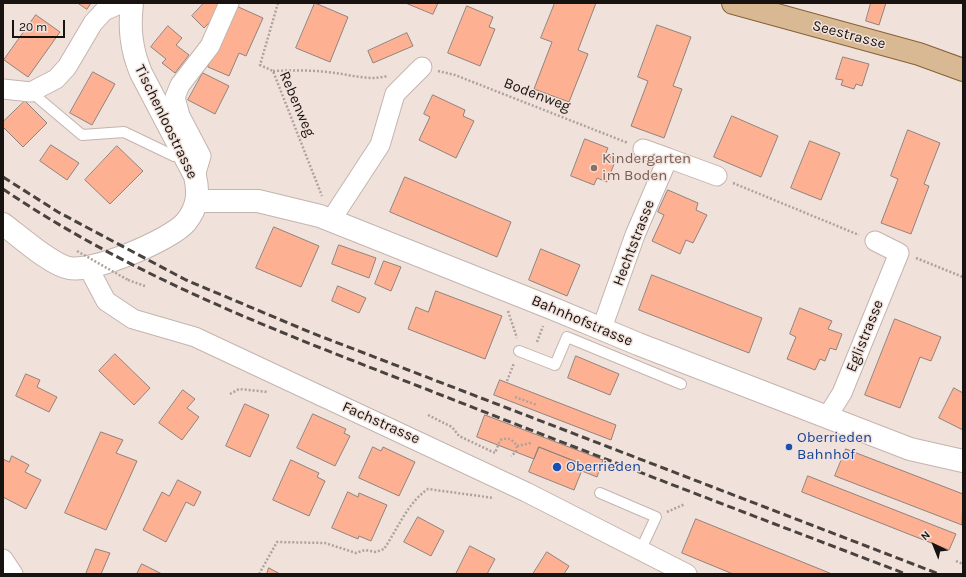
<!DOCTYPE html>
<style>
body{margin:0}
#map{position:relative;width:966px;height:577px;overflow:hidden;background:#f1e1db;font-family:Karla,sans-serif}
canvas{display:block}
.frame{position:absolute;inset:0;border:4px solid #181310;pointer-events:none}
.north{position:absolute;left:914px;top:525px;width:40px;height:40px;-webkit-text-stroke:3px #f1e1db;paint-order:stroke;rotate:317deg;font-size:11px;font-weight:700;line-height:16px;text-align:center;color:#181310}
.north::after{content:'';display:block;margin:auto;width:14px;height:18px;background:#181310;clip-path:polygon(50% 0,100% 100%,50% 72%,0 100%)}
.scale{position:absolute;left:12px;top:20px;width:53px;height:18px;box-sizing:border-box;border:2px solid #181310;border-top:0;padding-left:5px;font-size:12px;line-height:14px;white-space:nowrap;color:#181310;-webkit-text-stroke:3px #f1e1db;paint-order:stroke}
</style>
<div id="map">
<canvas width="966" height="577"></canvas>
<div class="frame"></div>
<div class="north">N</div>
<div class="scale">20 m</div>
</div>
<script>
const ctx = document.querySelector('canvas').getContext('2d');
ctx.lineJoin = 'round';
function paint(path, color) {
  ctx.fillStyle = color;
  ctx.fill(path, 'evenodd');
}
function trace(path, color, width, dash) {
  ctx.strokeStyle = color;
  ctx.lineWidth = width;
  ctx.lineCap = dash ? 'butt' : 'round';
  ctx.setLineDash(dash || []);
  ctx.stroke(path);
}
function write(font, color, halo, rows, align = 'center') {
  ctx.font = font + ' Karla,sans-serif';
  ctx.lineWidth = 3;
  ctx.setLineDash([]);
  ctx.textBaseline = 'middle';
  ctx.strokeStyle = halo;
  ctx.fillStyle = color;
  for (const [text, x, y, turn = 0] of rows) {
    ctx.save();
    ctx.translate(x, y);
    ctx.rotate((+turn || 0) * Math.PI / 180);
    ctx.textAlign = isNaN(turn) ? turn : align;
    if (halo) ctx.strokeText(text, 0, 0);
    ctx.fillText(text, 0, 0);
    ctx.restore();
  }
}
const building = new Path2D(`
 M78,3H91L87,9Z
 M204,3H216L222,9L204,28L192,16Z
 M315,3L348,17L330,62L296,48Z
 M406,3H438L433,14Z
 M555,3H596L578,50L588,54L569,102L534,89L552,42L541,38Z
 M871,3H886L879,25L866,21Z
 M234,5L263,18L246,56L239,53L229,76L208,67Z
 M467,6L493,17L489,27L495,29L480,66L448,53Z
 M36,15L60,32L28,77L4,60Z
 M657,25L691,37L673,86L682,89L664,138L631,126L648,81L638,77Z
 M168,26L182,38L176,45L189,55L175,73L162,63L166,59L151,47Z
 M407,33L413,46L373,63L368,51Z
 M843,57L869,64L862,86L856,84L854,89L841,85L843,80L836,79Z
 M93,72L115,84L92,125L70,113Z
 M203,73L229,86L215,114L188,100Z
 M433,95L465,110L463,116L474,121L456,158L419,140L430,117L424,114Z
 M25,101L47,123L23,147L3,127V122Z
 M732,116L778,136L761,177L714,157Z
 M908,130L940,143L924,184L929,186L911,234L881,223L898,179L891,176Z
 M585,139L608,148L605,155L616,159L607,182L597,178L594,185L571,176Z
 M810,141L840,153L821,200L791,188Z
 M51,145L79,163L67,180L40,161Z
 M117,146L143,171L110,204L85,180Z
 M405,177L511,222L497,257L390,212Z
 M668,190L698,203L696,210L707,215L693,243L686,240L680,254L652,241L664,215L658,212Z
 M274,227L319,246L301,287L256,268Z
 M339,245L376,258L369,278L332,264Z
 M541,249L580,265L567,296L529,280Z
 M384,261L401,267L391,291L375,284Z
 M652,275L762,318L749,353L639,310Z
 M338,286L366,298L359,313L332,301Z
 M436,291L502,316L485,359L408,329L416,307L428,312Z
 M800,308L832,321L828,329L842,334L836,350L830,348L825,361L820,359L815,370L787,359L796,337L790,334Z
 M895,319L941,337L931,361L920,357L900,408L865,395Z
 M115,354L150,388L134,405L99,371Z
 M576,356L619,374L610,395L568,378Z
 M26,374L40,380L37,387L57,397L49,412L16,396Z
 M500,380L616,425L611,440L494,395Z
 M954,388L963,393V430L939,418Z
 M183,390L195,399L187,408L199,417L182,440L159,423Z
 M245,404L269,415L250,457L226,446Z
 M313,414L346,429L344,433L350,436L335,466L297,448Z
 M485,415L603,460L597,477L582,471L584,465L539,447L534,459L477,437Z
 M101,432L123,440L116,453L137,461L106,530L65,513Z
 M373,447L381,451L383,447L415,462L399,496L359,478Z
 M539,447L584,465L574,490L529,472Z
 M846,449L963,494L962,525L835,476Z
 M12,456L29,465L25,472L41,480L26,509L3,497V459L9,462Z
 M291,460L319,473L317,477L325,481L309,516L273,500Z
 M808,476L956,534L949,550L802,492Z
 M178,480L201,492L194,506L186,502L166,542L143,530L162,492L169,496Z
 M348,492L358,497L359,493L387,505L371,541L359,536L358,539L332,528Z
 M418,517L444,531L431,556L404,542Z
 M696,519L832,574H733L682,553Z
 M470,546L495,559L487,574H456Z
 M96,549L110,553L101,574H86Z
 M547,552L569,566L564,574H533Z
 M142,564L162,574H137Z
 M269,568L280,574H267Z`);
const path = new Path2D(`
 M278,3L260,65L273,71L322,196
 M273,71C294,70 314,70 335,73C352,75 369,81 387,76
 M438,71L455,75L628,143
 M733,183L859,235
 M916,258L963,277
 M128,280L145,286
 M508,311L517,338
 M537,342L543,326
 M507,381L514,363
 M230,394L239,389L268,392
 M515,397L537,405
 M428,415L452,427L459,436L495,453L500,440C508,437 512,439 517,446L516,452L511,456
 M517,446L531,443
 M667,512L685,504
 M956,561L963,564
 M259,574L277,542L325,543L356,553L365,550L376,552L384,549C397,530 408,502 428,489L494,498`);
const lane = new Path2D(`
 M31,92L82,135L124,132L174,156L183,152
 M519,351L555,365L567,337L681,384
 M600,493L656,517L641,549`);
const street = new Path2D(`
 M3,89L31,92L56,79L67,67L93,23L104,11L122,3
 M643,149L668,158
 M195,176L201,156L180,116L175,97L180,85L210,46L229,3
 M331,220L380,145L395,94L422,67
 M88,267L106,301L133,319L195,337L526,492L687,574
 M602,328L635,235L668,158L717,176
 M827,417L842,393L899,253L875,241
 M3,559L13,574`);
const secondary = new Path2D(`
 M197,201H258L320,216L554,309L638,344L910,449L963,461
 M3,224C18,235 51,265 69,268C92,273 171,240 186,222C198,207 199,193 195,176L141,73C131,49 129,28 132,3`);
const primary = new Path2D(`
 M733,3L919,54L963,70`);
const rail = new Path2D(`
 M3,177L58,212L186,280L312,333L939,574
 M3,189C134,278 284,334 431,391C589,453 748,514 906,574`);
const pathBridge = new Path2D(`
 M77,251L128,280`);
const markers = [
 [594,168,4,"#8d6e63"],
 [789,447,4,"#1a4fb4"],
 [557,467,5,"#1a4fb4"]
];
const streetNames = [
 ["Seestrasse",849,35,15],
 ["Bodenweg",537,95,21],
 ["Rebenweg",297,104,67],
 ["Tischenloostrasse",166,122,64],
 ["Hechtstrasse",634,243,-69],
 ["Bahnhofstrasse",582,321,23],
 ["Eglistrasse",865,336,-68],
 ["Fachstrasse",381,423,24]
];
const educationNames = [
 ["Kindergarten",602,159],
 ["im Boden",602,176]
];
const transitNames = [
 ["Oberrieden",797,438],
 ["Bahnhof",797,455],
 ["Oberrieden",566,467]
];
paint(building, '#fdb192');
trace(building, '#90827c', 1);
trace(lane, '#c4b4ae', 12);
trace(street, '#c4b4ae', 21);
trace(secondary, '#c4b4ae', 24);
trace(primary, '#856136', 24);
trace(path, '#afa29d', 2.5, [2, 2]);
trace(lane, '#fff', 10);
trace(street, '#fff', 19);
trace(secondary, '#fff', 22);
trace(primary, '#d9b993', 22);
trace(rail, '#49423e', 3, [8, 4]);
trace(pathBridge, '#afa29d', 2.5, [2, 2]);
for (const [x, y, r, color] of markers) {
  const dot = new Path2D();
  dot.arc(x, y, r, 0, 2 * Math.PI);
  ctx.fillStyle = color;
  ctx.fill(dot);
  trace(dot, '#f1e1db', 1.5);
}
write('15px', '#181310', '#f1e1db', streetNames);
write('15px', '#785e54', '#f1e1db', educationNames, 'left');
write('15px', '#164399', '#f1e1db', transitNames, 'left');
</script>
